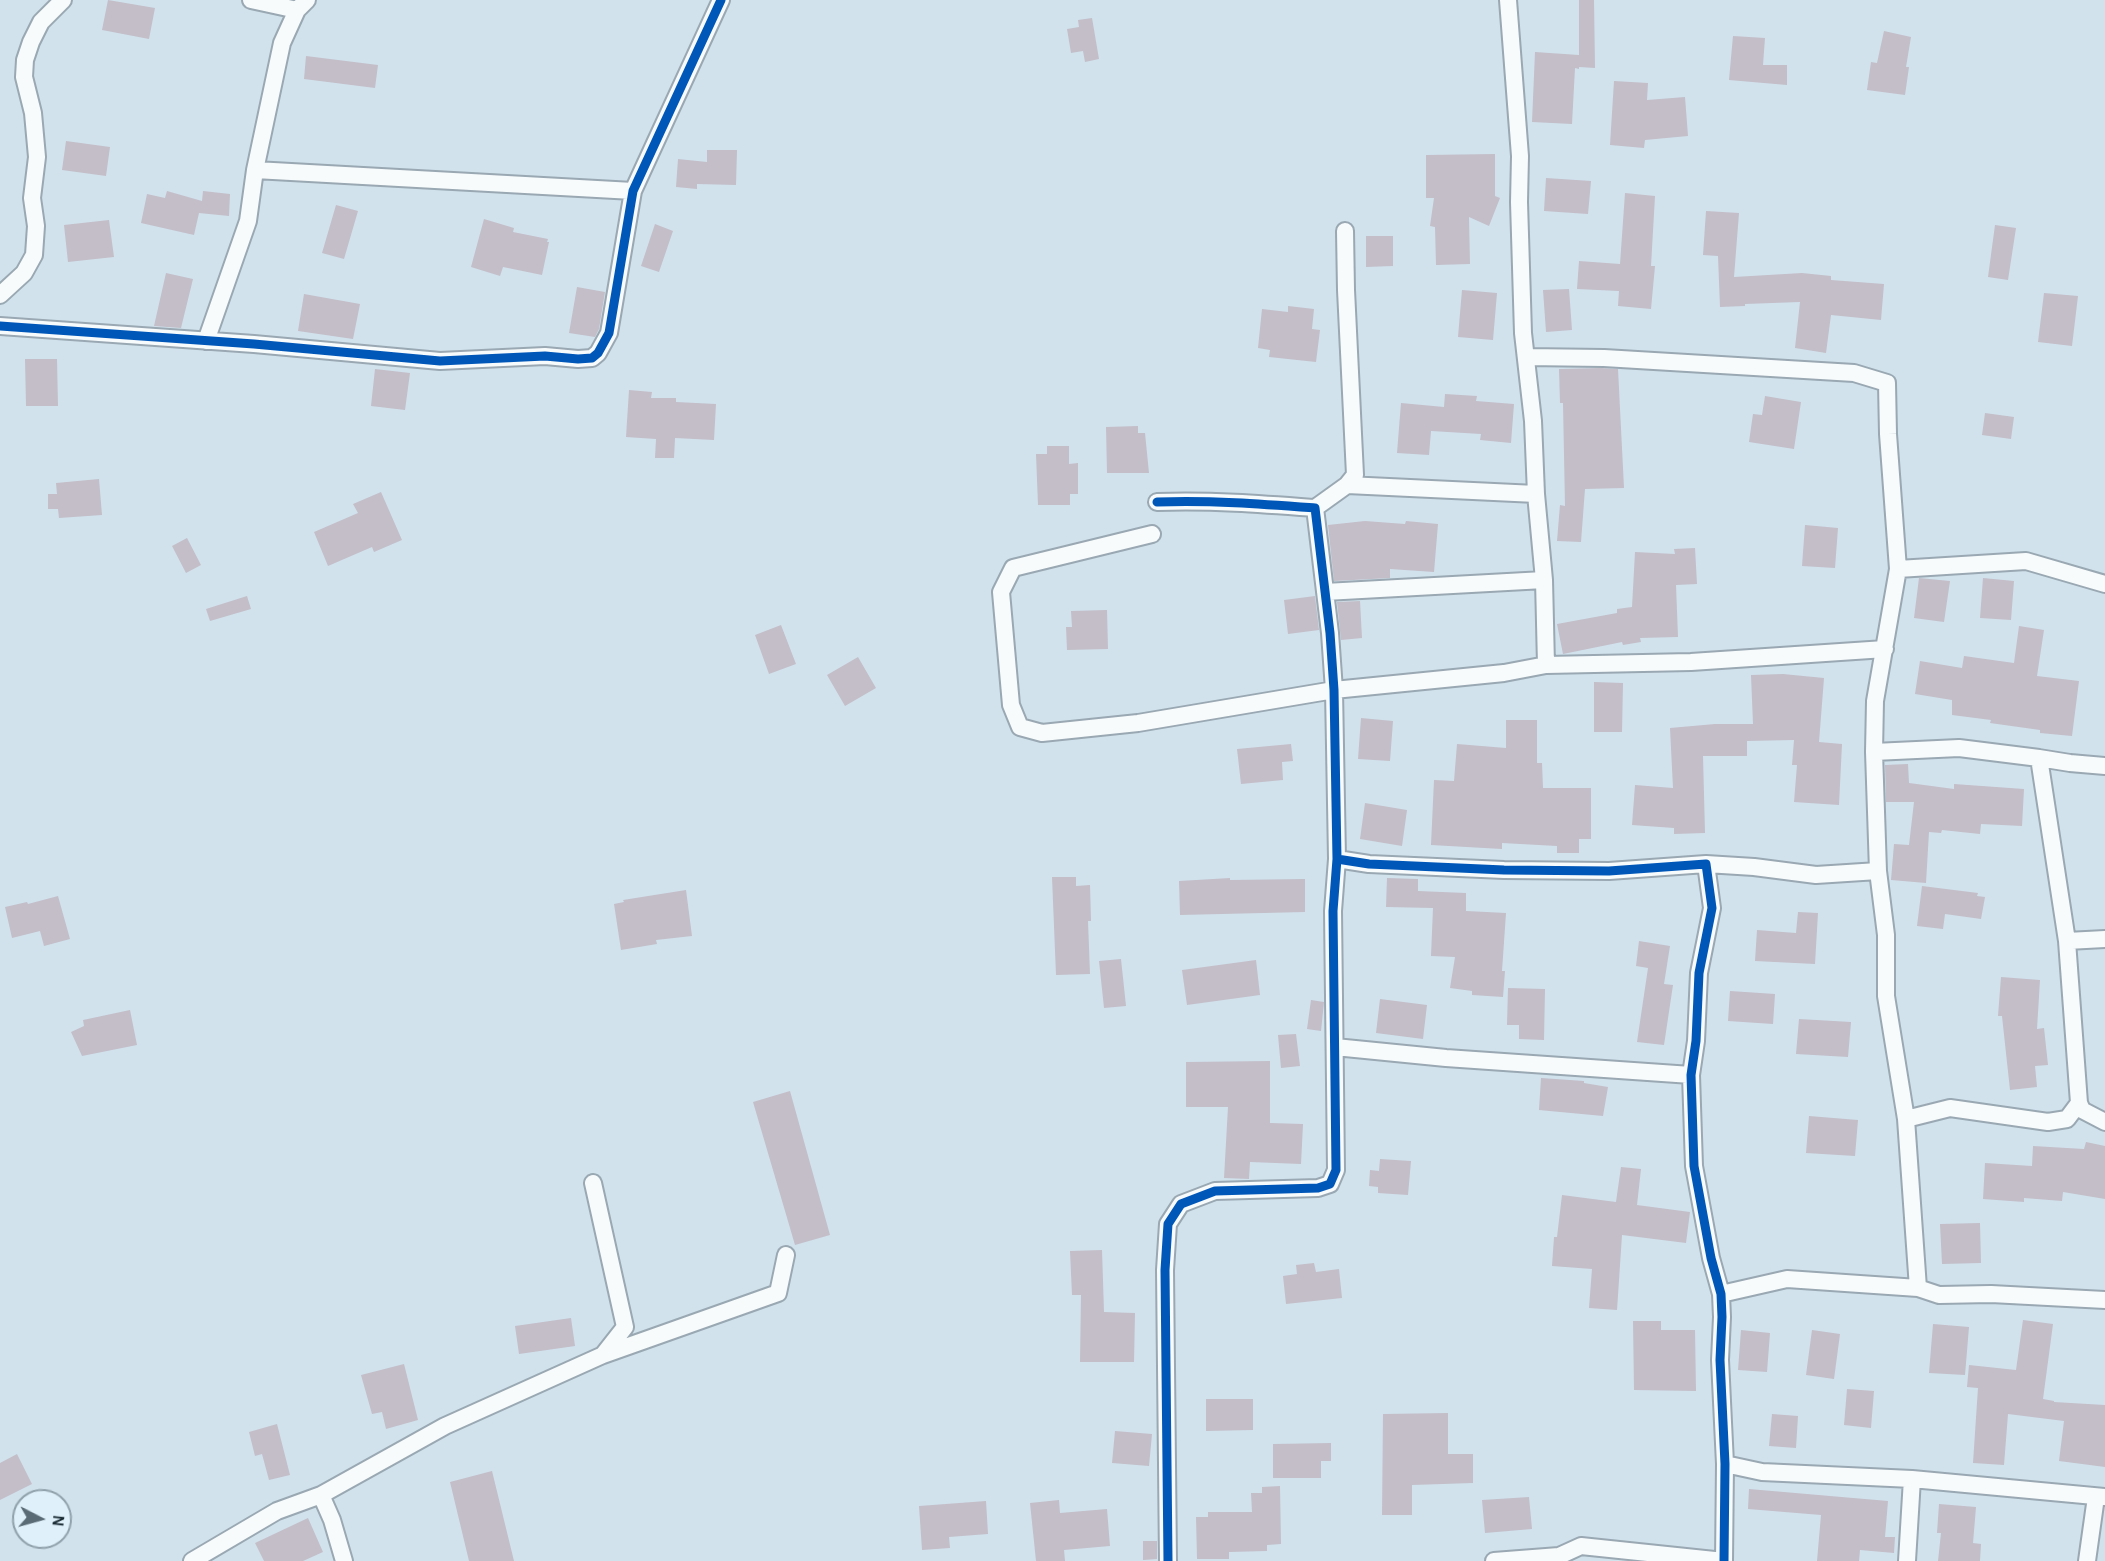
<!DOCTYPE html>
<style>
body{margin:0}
#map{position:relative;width:2105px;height:1561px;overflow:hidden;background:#d1e2ed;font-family:"Alegreya Sans",sans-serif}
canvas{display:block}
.north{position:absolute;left:12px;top:1489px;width:60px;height:60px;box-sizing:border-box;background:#e0f0fb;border:2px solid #91a1ab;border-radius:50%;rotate:96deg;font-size:16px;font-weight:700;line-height:24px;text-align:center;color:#1a2b34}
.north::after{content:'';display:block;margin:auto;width:21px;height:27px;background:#5a6b75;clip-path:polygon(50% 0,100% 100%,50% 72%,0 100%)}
</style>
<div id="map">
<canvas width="2105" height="1561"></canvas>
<div class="north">N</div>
</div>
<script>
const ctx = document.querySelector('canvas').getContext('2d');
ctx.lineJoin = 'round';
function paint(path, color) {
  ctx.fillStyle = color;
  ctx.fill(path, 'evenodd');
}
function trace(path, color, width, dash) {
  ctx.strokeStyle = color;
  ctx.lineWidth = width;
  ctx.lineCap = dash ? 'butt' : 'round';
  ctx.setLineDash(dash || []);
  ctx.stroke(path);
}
const building = new Path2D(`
 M108,0L155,8L149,39L102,30Z
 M1579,0H1594L1595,68L1579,67V62V69L1575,68L1572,124L1532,122L1535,52L1579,55Z
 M1092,18L1099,59L1085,62L1083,51L1071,53L1067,29L1079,27L1078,20Z
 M1884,31L1911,37L1906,67H1909L1905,95L1867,90L1871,62L1877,63Z
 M1733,36L1765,38L1763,65H1787V85L1729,80Z
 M306,56L378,65L375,88L304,79Z
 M1614,81L1648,83L1647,100L1685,97L1688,136L1645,140L1644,148L1610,145Z
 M66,141L110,147L106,176L62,170Z
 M707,150H737L736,185L697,184V189L676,187L678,159L707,162Z
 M1495,154V196L1500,198L1489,226L1469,217L1470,264L1436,265L1435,227L1430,226L1434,198H1426V155Z
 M1546,178L1591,181L1588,214L1544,211Z
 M167,191L202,201L203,191L230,194L229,216L199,213L194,235L141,223L147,194L165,198Z
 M1625,193L1655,196L1651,266H1655L1651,309L1618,306L1619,291L1577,289L1579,261L1620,264Z
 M336,205L358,211L344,259L322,253Z
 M1706,211L1739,213L1734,277L1802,273L1831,276V280L1884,284L1881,320L1831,315L1826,353L1795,348L1800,302L1745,304V306L1720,307L1718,256L1703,255Z
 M484,219L514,228L513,232L548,239L547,242H549L542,275L503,267L500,276L471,267Z
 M109,220L114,257L68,262L64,225Z
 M655,224L673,231L659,272L641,266Z
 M1995,225L2016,228L2008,280L1988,277Z
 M1366,236H1393V266L1366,267Z
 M166,273L193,279L181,328L154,326Z
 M577,287L605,292L599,329L595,337L569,333Z
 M1569,289L1572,330L1546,332L1543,290Z
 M1462,290L1497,293L1493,340L1458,337Z
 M2044,293L2078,296L2072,346L2038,342Z
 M304,294L360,304L353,339L298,331Z
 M1288,306L1314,309L1312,329L1320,330L1316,362L1269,357L1270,350L1258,348L1262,309L1288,312Z
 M25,359H57L58,406H26Z
 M1601,368L1618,369L1624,488L1585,489L1581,542L1557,541L1560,505L1565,506L1563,403H1560L1559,369Z
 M375,369L410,373L405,410L371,406Z
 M629,390L652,392L651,398H676V402L716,404L714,440L675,438L674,458H655L656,439L626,437Z
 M1445,394L1477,396L1476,401L1514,404L1511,443L1480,440L1481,434L1431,431L1429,455L1397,453L1401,403L1444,407Z
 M1765,396L1801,402L1794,449L1749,442L1753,414L1762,415Z
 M1985,413L2014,417L2011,439L1982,435Z
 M1138,426V433H1145L1149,473H1107L1106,427Z
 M1047,446H1069V464L1078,463V494H1070V505H1038L1036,454H1047Z
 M99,479L102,515L59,518L58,509H48V494H57L56,483Z
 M381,492L402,540L374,552L372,547L328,566L314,532L358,513L353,504Z
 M1365,521L1405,524L1406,521L1438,524L1434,572L1390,569V578L1334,581L1328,525Z
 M1805,525L1838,528L1835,568L1802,566Z
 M187,538L201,565L186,573L172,546Z
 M1695,548L1697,584L1676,585L1678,637L1640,638L1641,642L1623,645L1622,642L1563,654L1557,624L1617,613V609L1632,607L1635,552L1675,554L1674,549Z
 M1919,578L1950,581L1944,622L1914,618Z
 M1983,578L2014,581L2011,620L1980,618Z
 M247,596L251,609L210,621L206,609Z
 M1315,596L1319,630L1288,634L1284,600Z
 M1360,601L1362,638L1341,640L1337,602Z
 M1107,610L1108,649L1067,650L1066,627H1072L1071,611Z
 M781,625L796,664L769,674L755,635Z
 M2019,626L2044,630L2037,676L2079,681L2072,736L2040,733V730L1990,723L1991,720L1952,715V700L1915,694L1920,661L1962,668L1964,656L2014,663Z
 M858,657L876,688L845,706L827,675Z
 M1783,674L1824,678L1819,742L1842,744L1839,805L1794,802L1797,765H1792L1794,740L1747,741V756H1703L1705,833L1674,834V828L1632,825L1635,785L1673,788L1670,728L1715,724H1753L1751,675Z
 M1594,682L1623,683L1622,732H1594Z
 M1361,718L1393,721L1390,761L1358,759Z
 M1506,720H1537V763H1542L1543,788H1591V839H1579V853H1557V846L1502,843V849L1431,845L1434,780L1454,781L1457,744L1506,748Z
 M1291,744L1293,761L1282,762L1283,780L1241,784L1237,749Z
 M1908,764L1909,783L1954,789V784L2024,789L2022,826L1981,824L1980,834L1942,830L1941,833L1929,832L1926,883L1891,880L1894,844L1909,845L1914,802H1886L1885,765Z
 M1365,803L1407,810L1402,846L1360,839Z
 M1052,877H1076V886L1090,885L1091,921H1088L1090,974L1056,975Z
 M1230,878V880L1305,879V912L1180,915L1179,881Z
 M1387,878L1418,879V891L1466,893V911L1506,913L1502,971H1505L1503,997L1472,995V991L1450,988L1455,957L1431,956L1433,908L1386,907Z
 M1922,886L1978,893L1977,896L1985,897L1981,919L1945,914L1943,929L1917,926Z
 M686,890L692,936L656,940L657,944L621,950L614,904L624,902L623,900Z
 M58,896L70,939L44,946L40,931L12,938L5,907L27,902L28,904Z
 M1798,912L1818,913L1815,964L1755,961L1757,930L1796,933Z
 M1639,941L1670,946L1664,984L1673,985L1664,1045L1637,1042L1648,968L1636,966Z
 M1121,959L1126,1006L1104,1008L1099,961Z
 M1256,960L1260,995L1187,1005L1182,970Z
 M2001,977L2040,980L2037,1029L2044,1028L2048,1065L2035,1066L2037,1087L2010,1090L2002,1016H1998Z
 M1508,988L1545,989L1544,1040L1519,1039V1025H1507Z
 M1730,991L1775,994L1773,1024L1728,1021Z
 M1380,999L1427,1005L1423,1039L1376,1033Z
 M1311,1000L1324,1002L1321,1031L1307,1029Z
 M130,1010L137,1045L82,1056L71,1032L84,1026L83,1020Z
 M1799,1019L1851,1022L1848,1057L1796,1054Z
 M1296,1034L1300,1066L1281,1068L1278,1035Z
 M1270,1061V1123L1303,1124L1301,1164L1250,1162L1249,1179L1224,1178L1228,1107H1186V1062Z
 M1541,1078L1584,1081V1083L1608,1087L1603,1116L1539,1110Z
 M790,1091L830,1235L795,1245L753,1102Z
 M1809,1116L1858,1120L1855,1156L1806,1153Z
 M2086,1142L2105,1146V1199L2063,1192L2062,1201L2024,1198V1202L1983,1199L1985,1163L2032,1166L2033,1146L2084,1149Z
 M1380,1159L1411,1161L1408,1195L1378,1193V1187L1369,1186L1370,1170L1379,1171Z
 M1621,1167L1641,1169L1637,1205L1690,1212L1686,1243L1622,1235L1617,1310L1589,1308L1592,1269L1552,1266L1554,1237H1557L1562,1195L1616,1202Z
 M1980,1223L1981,1263L1942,1264L1940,1224Z
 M1102,1250L1104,1312L1135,1313L1134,1362H1080L1081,1295H1072L1070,1251Z
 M1314,1263L1316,1272L1339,1269L1342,1298L1286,1304L1283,1276L1297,1274L1296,1265Z
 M571,1318L575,1346L519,1354L515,1326Z
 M2023,1320L2053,1324L2043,1399L2054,1401V1402L2105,1405V1467L2059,1461L2064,1421L2008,1414L2004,1465L1973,1463L1978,1388L1967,1387L1969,1365L2016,1370Z
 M1633,1321H1661V1330H1695L1696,1391L1634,1390Z
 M1933,1324L1969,1327L1965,1375L1929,1373Z
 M1741,1330L1770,1333L1767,1372L1738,1370Z
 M1812,1330L1840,1334L1834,1379L1806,1375Z
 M404,1364L418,1420L386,1429L382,1412L372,1414L361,1375Z
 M1847,1389L1874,1391L1871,1428L1844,1425Z
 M1206,1399H1253V1430L1206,1431Z
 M1448,1413V1454H1473V1483L1412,1485V1515H1382L1383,1414Z
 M1772,1414L1798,1416L1796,1448L1769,1446Z
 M277,1424L290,1475L269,1480L262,1454L255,1456L249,1432Z
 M1115,1431L1152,1434L1149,1466L1112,1463Z
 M1331,1443V1461H1321V1478H1273V1444Z
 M17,1454L32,1484L0,1500V1463Z
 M492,1471L514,1561H469L450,1482Z
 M1280,1486L1281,1544L1267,1545V1551L1229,1552V1559H1197L1196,1517H1208V1512H1252L1251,1493H1262V1487Z
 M1749,1489L1888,1501L1885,1537H1895L1894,1553L1860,1550L1859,1561H1817L1821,1515L1748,1509Z
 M1529,1497L1532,1529L1485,1533L1482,1500Z
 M1059,1500L1060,1513L1107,1509L1110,1546L1064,1550L1065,1561H1036L1030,1503Z
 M986,1501L988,1534L949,1537L950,1548L922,1550L919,1506Z
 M1939,1504L1976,1507L1973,1543L1981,1544L1980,1561H1938L1941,1533H1937Z
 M308,1518L323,1552L303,1561H264L255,1543Z
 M1143,1541H1157V1559L1143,1560Z`);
const minor = new Path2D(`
 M251,0L297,10
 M1508,0L1520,156L1519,202L1523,333L1533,421L1536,494L1544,580L1546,665
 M255,170L633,191
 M0,295L24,273L34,255L36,226L32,198L37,157L33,113L24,77L25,60L31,42L41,22L63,0
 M0,326L254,344L440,361L545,356L578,359L592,358L598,353L609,333L633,191L721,0
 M206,341L248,221L255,170L282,43L297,10L307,0
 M1526,357L1604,358L1854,373L1887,383L1888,434L1898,569
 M1347,485L1536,494
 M1157,502C1210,500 1262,504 1315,508L1330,633L1334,690L1337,859L1333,911L1336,1170L1330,1184L1318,1188L1215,1191L1181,1204L1168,1224L1165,1270L1168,1561
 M1315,508L1347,485L1355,475L1346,290L1345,231
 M1152,534L1013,568L1001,592L1011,705L1020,727L1042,733L1138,723L1334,690L1504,673L1546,665L1691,662L1885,649
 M1325,592L1544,580
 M1874,752L1959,748L2039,758
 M2105,766L2070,763L2039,758L2067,941L2079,1103L2082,1110L2105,1122
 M1337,859L1369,864L1504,870L1609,871L1706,864L1712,908L1699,973L1696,1041L1691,1075L1694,1166L1711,1258L1721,1294L1722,1317L1720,1360L1725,1464L1724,1561
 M1706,864L1754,867L1816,875L1878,871
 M2067,941L2105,939
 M1335,1047L1446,1058L1691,1075
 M1906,1119L1950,1108L2048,1122L2067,1119L2079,1103
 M1918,1288L1906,1119L1886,996V935L1878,871L1874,752L1875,701L1898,569L2026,561L2105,584
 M1721,1294L1787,1279L1918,1288L1939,1295L1991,1294L2105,1300
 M603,1355L778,1293L786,1255
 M1725,1464L1762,1472L1912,1479L2105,1497
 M192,1561L277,1511L321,1495
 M344,1561L332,1520L321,1495L445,1426L603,1355L625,1327L593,1183
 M1494,1561L1559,1556L1581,1546L1724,1561
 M1907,1561L1912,1479
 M2087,1561L2096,1497`);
const cycleway = new Path2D(`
 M0,326L254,344L440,361L545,356L578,359L592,358L598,353L609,333L633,191L721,0
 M1157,502C1210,500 1262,504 1315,508L1330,633L1334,690L1337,859L1333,911L1336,1170L1330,1184L1318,1188L1215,1191L1181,1204L1168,1224L1165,1270L1168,1561
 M1337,859L1369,864L1504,870L1609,871L1706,864L1712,908L1699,973L1696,1041L1691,1075L1694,1166L1711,1258L1721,1294L1722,1317L1720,1360L1725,1464L1724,1561`);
paint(building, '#c3bec8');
trace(minor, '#99a8b2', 20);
trace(minor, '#f8fbfc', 16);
trace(cycleway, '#0057b8', 9);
</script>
